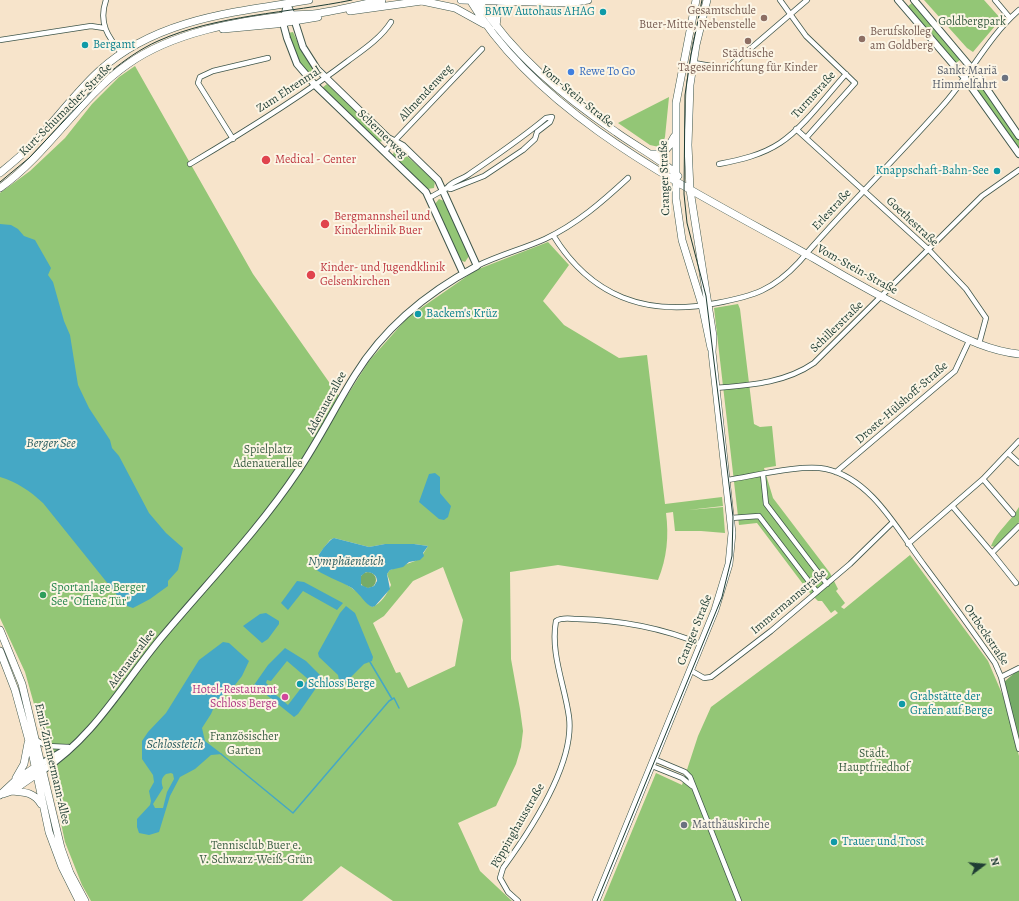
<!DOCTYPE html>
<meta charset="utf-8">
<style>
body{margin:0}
#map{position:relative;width:1019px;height:901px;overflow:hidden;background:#f7e4cb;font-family:Alegreya,serif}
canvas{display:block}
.north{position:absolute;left:963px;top:845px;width:40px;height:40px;-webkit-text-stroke:3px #fcf5e5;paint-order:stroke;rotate:74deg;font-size:11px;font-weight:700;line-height:16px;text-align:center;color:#1f3d34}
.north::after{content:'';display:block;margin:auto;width:14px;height:18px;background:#1f3d34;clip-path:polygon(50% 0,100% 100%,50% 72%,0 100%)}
</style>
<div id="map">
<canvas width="1019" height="901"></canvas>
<div class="north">N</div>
</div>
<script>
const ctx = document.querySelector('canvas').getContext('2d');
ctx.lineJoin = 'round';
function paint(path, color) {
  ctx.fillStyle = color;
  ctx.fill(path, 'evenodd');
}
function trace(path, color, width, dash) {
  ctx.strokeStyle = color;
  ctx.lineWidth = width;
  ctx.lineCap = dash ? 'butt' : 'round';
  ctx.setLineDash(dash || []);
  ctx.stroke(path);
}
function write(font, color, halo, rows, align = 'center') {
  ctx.font = font + ' Alegreya,serif';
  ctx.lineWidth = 4;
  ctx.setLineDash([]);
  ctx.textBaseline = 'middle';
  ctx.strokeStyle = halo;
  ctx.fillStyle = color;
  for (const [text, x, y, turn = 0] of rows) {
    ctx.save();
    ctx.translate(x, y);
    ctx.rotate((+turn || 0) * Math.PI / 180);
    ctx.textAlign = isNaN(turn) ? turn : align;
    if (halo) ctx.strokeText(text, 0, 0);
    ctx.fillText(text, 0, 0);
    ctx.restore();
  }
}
const green = new Path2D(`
 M924,0H984L1001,19L973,52L967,48Z
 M913,2L961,59L955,64L907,7Z
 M293,32L303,54L318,75L313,78C299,69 293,48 288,33Z
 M135,66L253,274L343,402L369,361L408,317L476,270L548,242L569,265L543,301L564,325L619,358L647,355L665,504L722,497L723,506L688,510L723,507L725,533L701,531H675L673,512L666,513C669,536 667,558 658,580L558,565L510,572L511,659L520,709L523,731L521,747L516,764L496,806L458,823L480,871L512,901H393L341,866L302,901H91L82,885L65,842L41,729L25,672L0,618V193L30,171L65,138L92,104L119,77ZM334,538L369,547L385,544H414L428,546L423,554L415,561L390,570L387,574L391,585C387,594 381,604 372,607C367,604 366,600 362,596C349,584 331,576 315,569L316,558L330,540ZM443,567L463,620L455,666L408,688L400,672L396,673L373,623L384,616L413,581Z
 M977,80L1019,140V150L972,84Z
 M327,84L383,137V141L378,142L322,88Z
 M669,97L665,137L663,143L659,147L650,145L618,123Z
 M399,149L435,181L434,188L427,189L394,158L393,154L395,150Z
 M439,199L444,201L469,256L465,262L460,260L435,204Z
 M738,304L740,309L754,424L760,427L772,426L776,466L764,468L773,498L830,573L838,589L836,591L845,603L841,607L844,609L910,555L988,661L1003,696L1019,756V901H603L656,773L682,785L698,736L711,707L838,613L835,610L831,613L822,601H818L809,592L757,523L739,525L714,308Z
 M1019,507V522L995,547L991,546C997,531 1011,521 1019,507Z`);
const forest = new Path2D(`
 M360 580a8 8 0 1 1 16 0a8 8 0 1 1-16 0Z
 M1019,669V742L1004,682Z`);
const water = new Path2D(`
 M0,224L11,225L18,229L24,236L35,240L51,268L48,275L53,282L64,321L70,335L78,385L89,408L110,440L112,448L119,456L149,513L166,533L183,548L178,570L168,581V586L150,599L133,608L127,606L117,595L43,503C30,491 17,482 0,477Z
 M435,473L440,477V493L451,506L448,517L444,520L439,519L419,502L429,474Z
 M334,538L369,547L385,544H414L428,546L423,553L424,556L420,560L409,562L403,567L390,570L387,574L390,589L375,606L372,607C366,605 360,594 352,588C341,581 321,575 313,567C314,560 328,540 334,538ZM366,572C372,572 377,575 377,581L374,586L368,588L361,585V576Z
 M297,581L304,582L343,603L337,610L303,591L288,610L281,603Z
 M346,606L355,613L373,657L372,661L364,664L344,684L339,680L338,675L319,657L318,653L340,613Z
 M266,613L279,621V624L268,639L262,643L243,626L260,614Z
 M223,642L229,643L249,661L242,676L235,685L217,700L211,714L202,728L205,741L222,754L211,755L195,769L180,777L170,796L159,832L149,835L139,833L137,827V819L150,805L151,801L149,791L154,782L153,775L142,759V741L148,732L166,713L199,660ZM171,773L173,774L174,779L167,792L163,808H155L153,804L163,788C161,782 161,778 166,774Z
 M285,648L306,661L323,678L298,714L294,717L254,685L268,665ZM287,661L308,679L288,705L276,695V692L266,683L267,680L271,681Z`);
const stream = new Path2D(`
 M370,662L392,699
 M221,754L293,813L389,701L394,698L399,708`);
const minor = new Path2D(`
 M106,0C98,23 108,37 122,54
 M780,0L806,36L855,83L806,138
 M995,0L1010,18
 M0,40L91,26L104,28
 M694,63L723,68L729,67L807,0
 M796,129L929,250L966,289L986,318L979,344
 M233,139L198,83L200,77L213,71L268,58
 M385,151L482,49
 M190,164C244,132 298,99 348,61C363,50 381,38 391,22
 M719,164C740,160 762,155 780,143C803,128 827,95 846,74
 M429,198L447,188L451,189L484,176L523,150L535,139L537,132L550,122L552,117L546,118C521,139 494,157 468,175C461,180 452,181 447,188
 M553,235C591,297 646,317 717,303C754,296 773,290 799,262C846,207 898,157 945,103C971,73 989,36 1019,10
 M477,266C499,255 523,249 545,239C577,224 602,202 628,178
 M716,388C751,385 785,383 814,363L982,196L1019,170
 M1008,453L1019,463
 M836,472L955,371L969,341
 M763,475L766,504L827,584
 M983,479L1013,514
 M727,480C754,476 801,464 826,469C872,479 898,531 924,565C948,597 972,630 995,663L1001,677L1019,749
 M953,507L992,553L1019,526
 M731,518L759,516L817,592
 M908,544L983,479L1019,441
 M992,553L1016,583
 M690,670L704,678L711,677L771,631L850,564L893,522
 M1001,677L1019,668
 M36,740L47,746L68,747
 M654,759L685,772L690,777L739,901
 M652,766L682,778L692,786
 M518,901L508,892L500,878L503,868C530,831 575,764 569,717C565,686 550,653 556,621C562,617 570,619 577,619C619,620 662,628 701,644`);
const tertiary = new Path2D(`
 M898,0L964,77L1019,154
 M914,0L978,76L1019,136
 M287,4L283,23L287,38L297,64L315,85L426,192L463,273
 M41,764L68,748
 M42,771C94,737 122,685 161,638C207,583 258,531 298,471C319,440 335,407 355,375C384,328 428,292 477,266L438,180L403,146L388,138L317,69L303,47L295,22L287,4`);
const secondary = new Path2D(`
 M461,0L569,3L588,0
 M470,0C542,121 697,192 815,259C852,281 890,302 929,321C958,335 987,351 1019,354
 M478,0C512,54 563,96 616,132C632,144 666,162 678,176
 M696,0L676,103V199L682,240L702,305L711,348
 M422,1L455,8L484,24
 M496,26L498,10L504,2
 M650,154H662L669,146L674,137
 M0,630L22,684L61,848L70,873L85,901
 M0,651L15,690L32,752L49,832L62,867L79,901
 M16,778L24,764L28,743
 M12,791C24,792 34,792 41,804
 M3,794L12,791L38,773
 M0,795L15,781L37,766
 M596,901L715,610L729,564L732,533L712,352L713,336L690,190L688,145L690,85L696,45L707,0`);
const primary = new Path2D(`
 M350,11L422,1
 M223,29L276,24L318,17
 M0,173C11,164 22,155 32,145C55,121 75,93 99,71C157,18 236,12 309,0
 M0,188C49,153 79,98 128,64C173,32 238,21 292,15C299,14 306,15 313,14C336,11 359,5 382,0`);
const tram = new Path2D(`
 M0,182L29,158L110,72C125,60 140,49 158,41C216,15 289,13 352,0
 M597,901L722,597L732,556L733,517L706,296L687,223L684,194L685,95L691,55L702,0`);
const markers = [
 [603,12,4,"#0f9aa8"],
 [764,18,4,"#8d6e63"],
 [862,39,4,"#8d6e63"],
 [748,41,4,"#8d6e63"],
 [85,45,4,"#0f9aa8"],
 [571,72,4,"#3f7fe0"],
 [1005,78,4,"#6b7280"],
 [266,160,5,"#e0444e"],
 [997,171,4,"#0f9aa8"],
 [325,224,5,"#e0444e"],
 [311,275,5,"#e0444e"],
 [418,314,4,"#0f9aa8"],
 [43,595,4,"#2e9e5b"],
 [300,684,4,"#0f9aa8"],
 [285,697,4,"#d1479c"],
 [902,704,4,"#0f9aa8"],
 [684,825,4,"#6b7280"],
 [834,842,4,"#0f9aa8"]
];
const educationNames = [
 ["Gesamtschule",756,11],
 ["Buer-Mitte, Nebenstelle",756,25],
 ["Berufskolleg",870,32,"left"],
 ["am Goldberg",870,46,"left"],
 ["Städtische",748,54,"center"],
 ["Tageseinrichtung für Kinder",748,68,"center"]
];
const cultureNames = [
 ["BMW Autohaus AHAG",595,12,"right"],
 ["Bergamt",93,45],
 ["Knappschaft-Bahn-See",989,171,"right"],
 ["Backem's Krüz",426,314],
 ["Schloss Berge",308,684],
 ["Grabstätte der",910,697],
 ["Grafen auf Berge",910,711],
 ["Trauer und Trost",842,842]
];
const parkNames = [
 ["Goldbergpark",972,22],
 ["Spielplatz",268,450],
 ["Adenauerallee",268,464],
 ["Französischer",244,737],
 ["Garten",244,751],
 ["Städt.",874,754],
 ["Hauptfriedhof",874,768],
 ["Tennisclub Buer e.",256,846],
 ["V. Schwarz-Weiß-Grün",256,860]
];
const worshipNames = [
 ["Sankt Mariä",997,71],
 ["Himmelfahrt",997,85],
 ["Matthäuskirche",692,825,"left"]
];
const shopNames = [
 ["Rewe To Go",579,72]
];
const streetNames = [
 ["Zum Ehrenmal",289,90,-33],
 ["Allmendenweg",426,93,-47],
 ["Turmstraße",814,95,-48],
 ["Vom-Stein-Straße",577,97,39],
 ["Kurt-Schumacher-Straße",66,110,-45],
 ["Schernerweg",382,134,44],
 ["Cranger Straße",665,178,-92],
 ["Erlestraße",832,210,-47],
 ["Goethestraße",912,222,43],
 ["Vom-Stein-Straße",857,270,29],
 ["Schillerstraße",837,327,-44],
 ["Adenauerallee",327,403,-61],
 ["Droste-Hülshoff-Straße",902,403,-41],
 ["Immermannstraße",789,602,-40],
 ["Cranger Straße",695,630,-68],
 ["Ortbeckstraße",986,635,56],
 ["Adenauerallee",132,659,-53],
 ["Emil-Zimmermann-Allee",52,764,77],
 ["Pöppinghausstraße",518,826,-60]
];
const healthNames = [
 ["Medical - Center",275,160],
 ["Bergmannsheil und",334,217],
 ["Kinderklinik Buer",334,231],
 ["Kinder- und Jugendklinik",320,268],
 ["Gelsenkirchen",320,282]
];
const leisureNames = [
 ["Sportanlage Berger",51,588],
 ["See \"Offene Tür\"",51,602]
];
const hotelNames = [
 ["Hotel-Restaurant",277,690],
 ["Schloss Berge",277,704]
];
const waterNames = [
 ["Berger See",51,444],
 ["Nymphäenteich",346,562],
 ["Schlossteich",175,745]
];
paint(green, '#93c676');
paint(forest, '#76ab67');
paint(water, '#45a8c5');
trace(stream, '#45a8c5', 1.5);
trace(minor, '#3f564b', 6);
trace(tertiary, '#3f564b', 8);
trace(secondary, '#3f564b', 8);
trace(primary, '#3f564b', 8);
trace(minor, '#fff', 4.5);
trace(tertiary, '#fff', 6);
trace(secondary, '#fff', 7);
trace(primary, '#fff', 7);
trace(tram, '#1f3d34', 1);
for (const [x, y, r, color] of markers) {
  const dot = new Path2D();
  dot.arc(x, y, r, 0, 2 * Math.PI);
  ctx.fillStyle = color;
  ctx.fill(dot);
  trace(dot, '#fcf5e5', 1.5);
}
write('12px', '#785e54', '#fcf5e5', educationNames, 'right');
write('12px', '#0d838f', '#fcf5e5', cultureNames, 'left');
write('12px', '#3c5f44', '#fcf5e5', parkNames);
write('12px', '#5b616d', '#fcf5e5', worshipNames, 'right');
write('12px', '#366cbe', '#fcf5e5', shopNames, 'left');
write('12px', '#1f3d34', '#fcf5e5', streetNames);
write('12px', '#be3a42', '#fcf5e5', healthNames, 'left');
write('12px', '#27864d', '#fcf5e5', leisureNames, 'left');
write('12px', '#b23c85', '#fcf5e5', hotelNames, 'right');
write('italic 13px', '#2a5d60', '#fcf5e5', waterNames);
</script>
